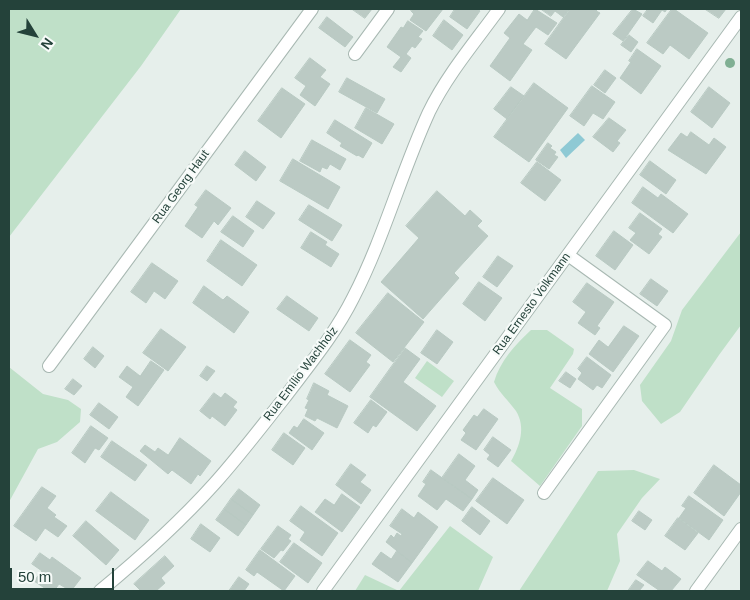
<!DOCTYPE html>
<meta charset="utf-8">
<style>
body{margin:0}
#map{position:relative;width:750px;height:600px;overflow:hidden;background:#e6efeb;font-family:Arial,sans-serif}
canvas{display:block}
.frame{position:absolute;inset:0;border:10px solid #24423a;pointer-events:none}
.north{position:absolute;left:10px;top:10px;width:50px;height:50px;-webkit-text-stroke:4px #f7fbf9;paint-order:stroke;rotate:126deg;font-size:14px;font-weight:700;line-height:20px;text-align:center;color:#24423a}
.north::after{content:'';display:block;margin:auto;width:18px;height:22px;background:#24423a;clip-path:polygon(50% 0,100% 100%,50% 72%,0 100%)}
.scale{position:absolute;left:10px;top:568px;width:104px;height:22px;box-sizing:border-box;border:2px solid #24423a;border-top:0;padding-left:6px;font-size:15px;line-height:18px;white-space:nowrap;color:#24423a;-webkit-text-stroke:4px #f7fbf9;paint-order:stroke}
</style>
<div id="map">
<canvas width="750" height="600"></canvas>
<div class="frame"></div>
<div class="north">N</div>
<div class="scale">50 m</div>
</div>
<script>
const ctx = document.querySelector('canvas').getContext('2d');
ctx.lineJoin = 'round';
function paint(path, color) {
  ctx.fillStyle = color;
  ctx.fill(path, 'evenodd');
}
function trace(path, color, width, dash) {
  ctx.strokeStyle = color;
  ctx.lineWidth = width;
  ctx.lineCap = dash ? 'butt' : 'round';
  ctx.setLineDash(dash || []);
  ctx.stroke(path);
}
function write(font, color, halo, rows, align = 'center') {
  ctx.font = font + ' Arial,sans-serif';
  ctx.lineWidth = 4.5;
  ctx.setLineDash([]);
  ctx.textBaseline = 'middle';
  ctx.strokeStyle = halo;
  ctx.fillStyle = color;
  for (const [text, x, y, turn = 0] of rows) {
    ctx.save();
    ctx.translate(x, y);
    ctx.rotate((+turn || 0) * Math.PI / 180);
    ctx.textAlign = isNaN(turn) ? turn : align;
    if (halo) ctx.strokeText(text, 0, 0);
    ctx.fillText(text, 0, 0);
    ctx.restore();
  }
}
const green = new Path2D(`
 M9,9H181L141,66L9,237Z
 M741,232V325L719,355L680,412L661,424L642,401L640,385L671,341L682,310Z
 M531,330H547L574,349L573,354L550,388L582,409V426L540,486L511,461C520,446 526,427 516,411C509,401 500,394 494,382C500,361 515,345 531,330Z
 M427,361L454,381L442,397L415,378Z
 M9,367L43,394L68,400L81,409L80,422L57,442L38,449L9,502Z
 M634,470L660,479L642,498L617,534L620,561L607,591H519L598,471Z
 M450,526L493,557L478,591H399Z
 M365,575L399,591H355Z`);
const water = new Path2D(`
 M578,133L585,140L566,158L560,150Z`);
const building = new Path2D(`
 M352,9H372L365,18Z
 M412,9H443L426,31L410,20L414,14L411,11Z
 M455,9H477L480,11L467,29L450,17Z
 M535,9L557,23L548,35L536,27L523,44L532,50L510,81L490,66L510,38L504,33L519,14L527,20Z
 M541,9H569L563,17L555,11L551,16Z
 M570,9H598L596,11L600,13L566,59L545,44Z
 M633,9L642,14L623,41L613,34Z
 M648,9H667L665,12L662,10L653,23L643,16Z
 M672,9H674L708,33L689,59L670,45L663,54L647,43Z
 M705,9H726L719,18Z
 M327,17L353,37L345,47L319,28Z
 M444,20L463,35L452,50L433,36Z
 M408,21L423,31L418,37L422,39L415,48L412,46L406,54L411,58L401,72L393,67L401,57L387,47L401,27L403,28Z
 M629,35L638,42L631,52L621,45Z
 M637,49L661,66L641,94L620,78L631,62L629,61Z
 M310,58L326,70L320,77L330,84L315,106L300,95L306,86L295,78Z
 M605,70L616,78L605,93L594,85Z
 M347,78L385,99L377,113L339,92Z
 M534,83L568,108L529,162L494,137Z
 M592,86L615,102L603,119L593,113L584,126L570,116Z
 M511,87L524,96L507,119L494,109Z
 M709,87L730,103L712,128L691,112Z
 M282,88L305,104L281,138L258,121Z
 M366,108L394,124L382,144L355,128Z
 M609,118L626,130L617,141L620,143L613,152L593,137Z
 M335,120L372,143L363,158L358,155L357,156L340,146L342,143L327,133Z
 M691,132L709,145L714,138L726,147L706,174L668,150L681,133L687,137Z
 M312,140L346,159L340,170L330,164L327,169L322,167L320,172L300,161Z
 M548,143L552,146L550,148L556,152L554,155L558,157L549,169L536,160Z
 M245,151L266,167L256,181L235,165Z
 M293,159L340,187L328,209L280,181Z
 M650,161L676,180L666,194L640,175Z
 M537,162L561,180L545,201L521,183Z
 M643,187L658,198L661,194L688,214L673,233L632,203Z
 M206,190L231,208L218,225L214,221L202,238L185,226L198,207L195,205Z
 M437,191L465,216L470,210L482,221L477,226L488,236L454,273L459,278L423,319L381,282L419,238L406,226Z
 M257,201L275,213L263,229L246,217Z
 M309,205L342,225L332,241L299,220Z
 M640,213L662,229L658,234L662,237L649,254L630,240L636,233L629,228Z
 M233,216L254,231L243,247L221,232Z
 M614,231L633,245L615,270L596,256Z
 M311,232L327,242L325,245L339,254L331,267L301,248Z
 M221,240L257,265L242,286L207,261Z
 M498,256L513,266L497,287L483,277Z
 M152,263L178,281L165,299L154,291L146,303L131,292Z
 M651,279L668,291L657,306L640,294Z
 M479,282L502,298L485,321L463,304Z
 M587,283L614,302L597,326L600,328L595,335L578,323L586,312L573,302Z
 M204,286L223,300L227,296L249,312L234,333L193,303Z
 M388,293L424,322L393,362L356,333Z
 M287,296L318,318L309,331L277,309Z
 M624,326L639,336L613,372L589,354L599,340L608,347Z
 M161,329L186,347L168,371L143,353Z
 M437,330L453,342L437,364L421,353Z
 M350,340L371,355L366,362L370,365L350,392L325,374Z
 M93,347L104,356L95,368L84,359Z
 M405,348L420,359L403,382L436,406L417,431L370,397Z
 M587,357L611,375L602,388L597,385L593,390L578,379L582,373L578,369Z
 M151,361L164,370L138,406L126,397L133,387L119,377L127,366L140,376Z
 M207,366L215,371L207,381L200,376Z
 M566,372L576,379L570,388L559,381Z
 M73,379L82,386L74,395L65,389Z
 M314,383L329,391L327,395L348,406L337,428L317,418L315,421L305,416L308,409L305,408L309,400L307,399Z
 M214,393L221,398L225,393L237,402L233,407L237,410L225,426L212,416L210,419L200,411Z
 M371,400L387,412L376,427L373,425L368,433L354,423Z
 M99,403L118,417L109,429L90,415Z
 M484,409L498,419L476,450L461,440L466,433L463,430L474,415L477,417Z
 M304,419L324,433L312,450L289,433L294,426L297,428Z
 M91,426L108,438L99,450L95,448L85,463L72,453Z
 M284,433L305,448L293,465L272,450Z
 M493,437L511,450L498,467L487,459L490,455L484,450Z
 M180,438L211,461L200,476L198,474L191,484L172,470L168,474L140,451L145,445L155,452L158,448L168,455Z
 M112,441L147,465L135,481L101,457Z
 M459,454L475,466L465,480L478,490L472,499L442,478Z
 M351,464L366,475L360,482L371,490L361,504L336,485Z
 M714,465L741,485V492L724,516L694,493Z
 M431,470L472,499L463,511L446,499L437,510L418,496L426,484L423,482Z
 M493,478L524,500L507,524L476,501Z
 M42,487L56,496L47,508L56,515L54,517L67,526L58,537L45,528L36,541L14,526Z
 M239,489L260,505L253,515L231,499Z
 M111,492L149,520L135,540L96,511Z
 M342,494L360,507L342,532L315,512L325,499L334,505Z
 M689,496L723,520L709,540L679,518L686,508L682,506Z
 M231,499L253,515L246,525L224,509Z
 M301,506L338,533L322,556L300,540L305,532L290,521Z
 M472,507L490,521L480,535L462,521Z
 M224,509L246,525L238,536L216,520Z
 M402,509L414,518L418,512L438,527L412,563L386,542L391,535L394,538L397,533L401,536L402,534L390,526Z
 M639,511L652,520L645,530L632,521Z
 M678,518L698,533L685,550L665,536Z
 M86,521L119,550L106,565L73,536Z
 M201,524L220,538L210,552L191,539Z
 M278,526L291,535L288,539L291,541L283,551L281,550L274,558L261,549Z
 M294,543L322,563L308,583L280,562Z
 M260,550L295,576L284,591L257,572L254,576L246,570Z
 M397,551L412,563L398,582L372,564L381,552L391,559Z
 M40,553L50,560L52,557L81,578L71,591L59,584L54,591H49L34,581L42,571L32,564Z
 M165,556L174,566L161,578L165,583L156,591H141L134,584Z
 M648,561L662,571L665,567L681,579L671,591H660L637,575Z
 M239,577L249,584L244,591H229Z
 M636,580L644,585L639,591H628Z`);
const street = new Path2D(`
 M355,54L388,9
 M49,366L312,9
 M544,493L665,325L568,255
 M100,591C140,558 180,522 215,483C240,455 262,426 285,397C309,365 335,334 353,298C384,238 401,173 429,112C447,75 475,42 499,9
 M323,591L741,17
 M696,591L741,529`);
const trees = [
 [730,63]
];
const streetNames = [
 ["Rua Georg Haut",181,187,-54],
 ["Rua Ernesto Volkmann",532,304,-54],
 ["Rua Emílio Wachholz",301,374,-53]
];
paint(green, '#bfe0c8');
paint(water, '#8ec9d4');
paint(building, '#bbcac4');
trace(building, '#b8c9c2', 1);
trace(street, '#a8b8b2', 14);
trace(street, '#fff', 12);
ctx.fillStyle = '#80af93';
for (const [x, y] of trees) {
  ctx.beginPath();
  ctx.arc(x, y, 5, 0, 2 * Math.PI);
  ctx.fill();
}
write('12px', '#24423a', '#f7fbf9', streetNames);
</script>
